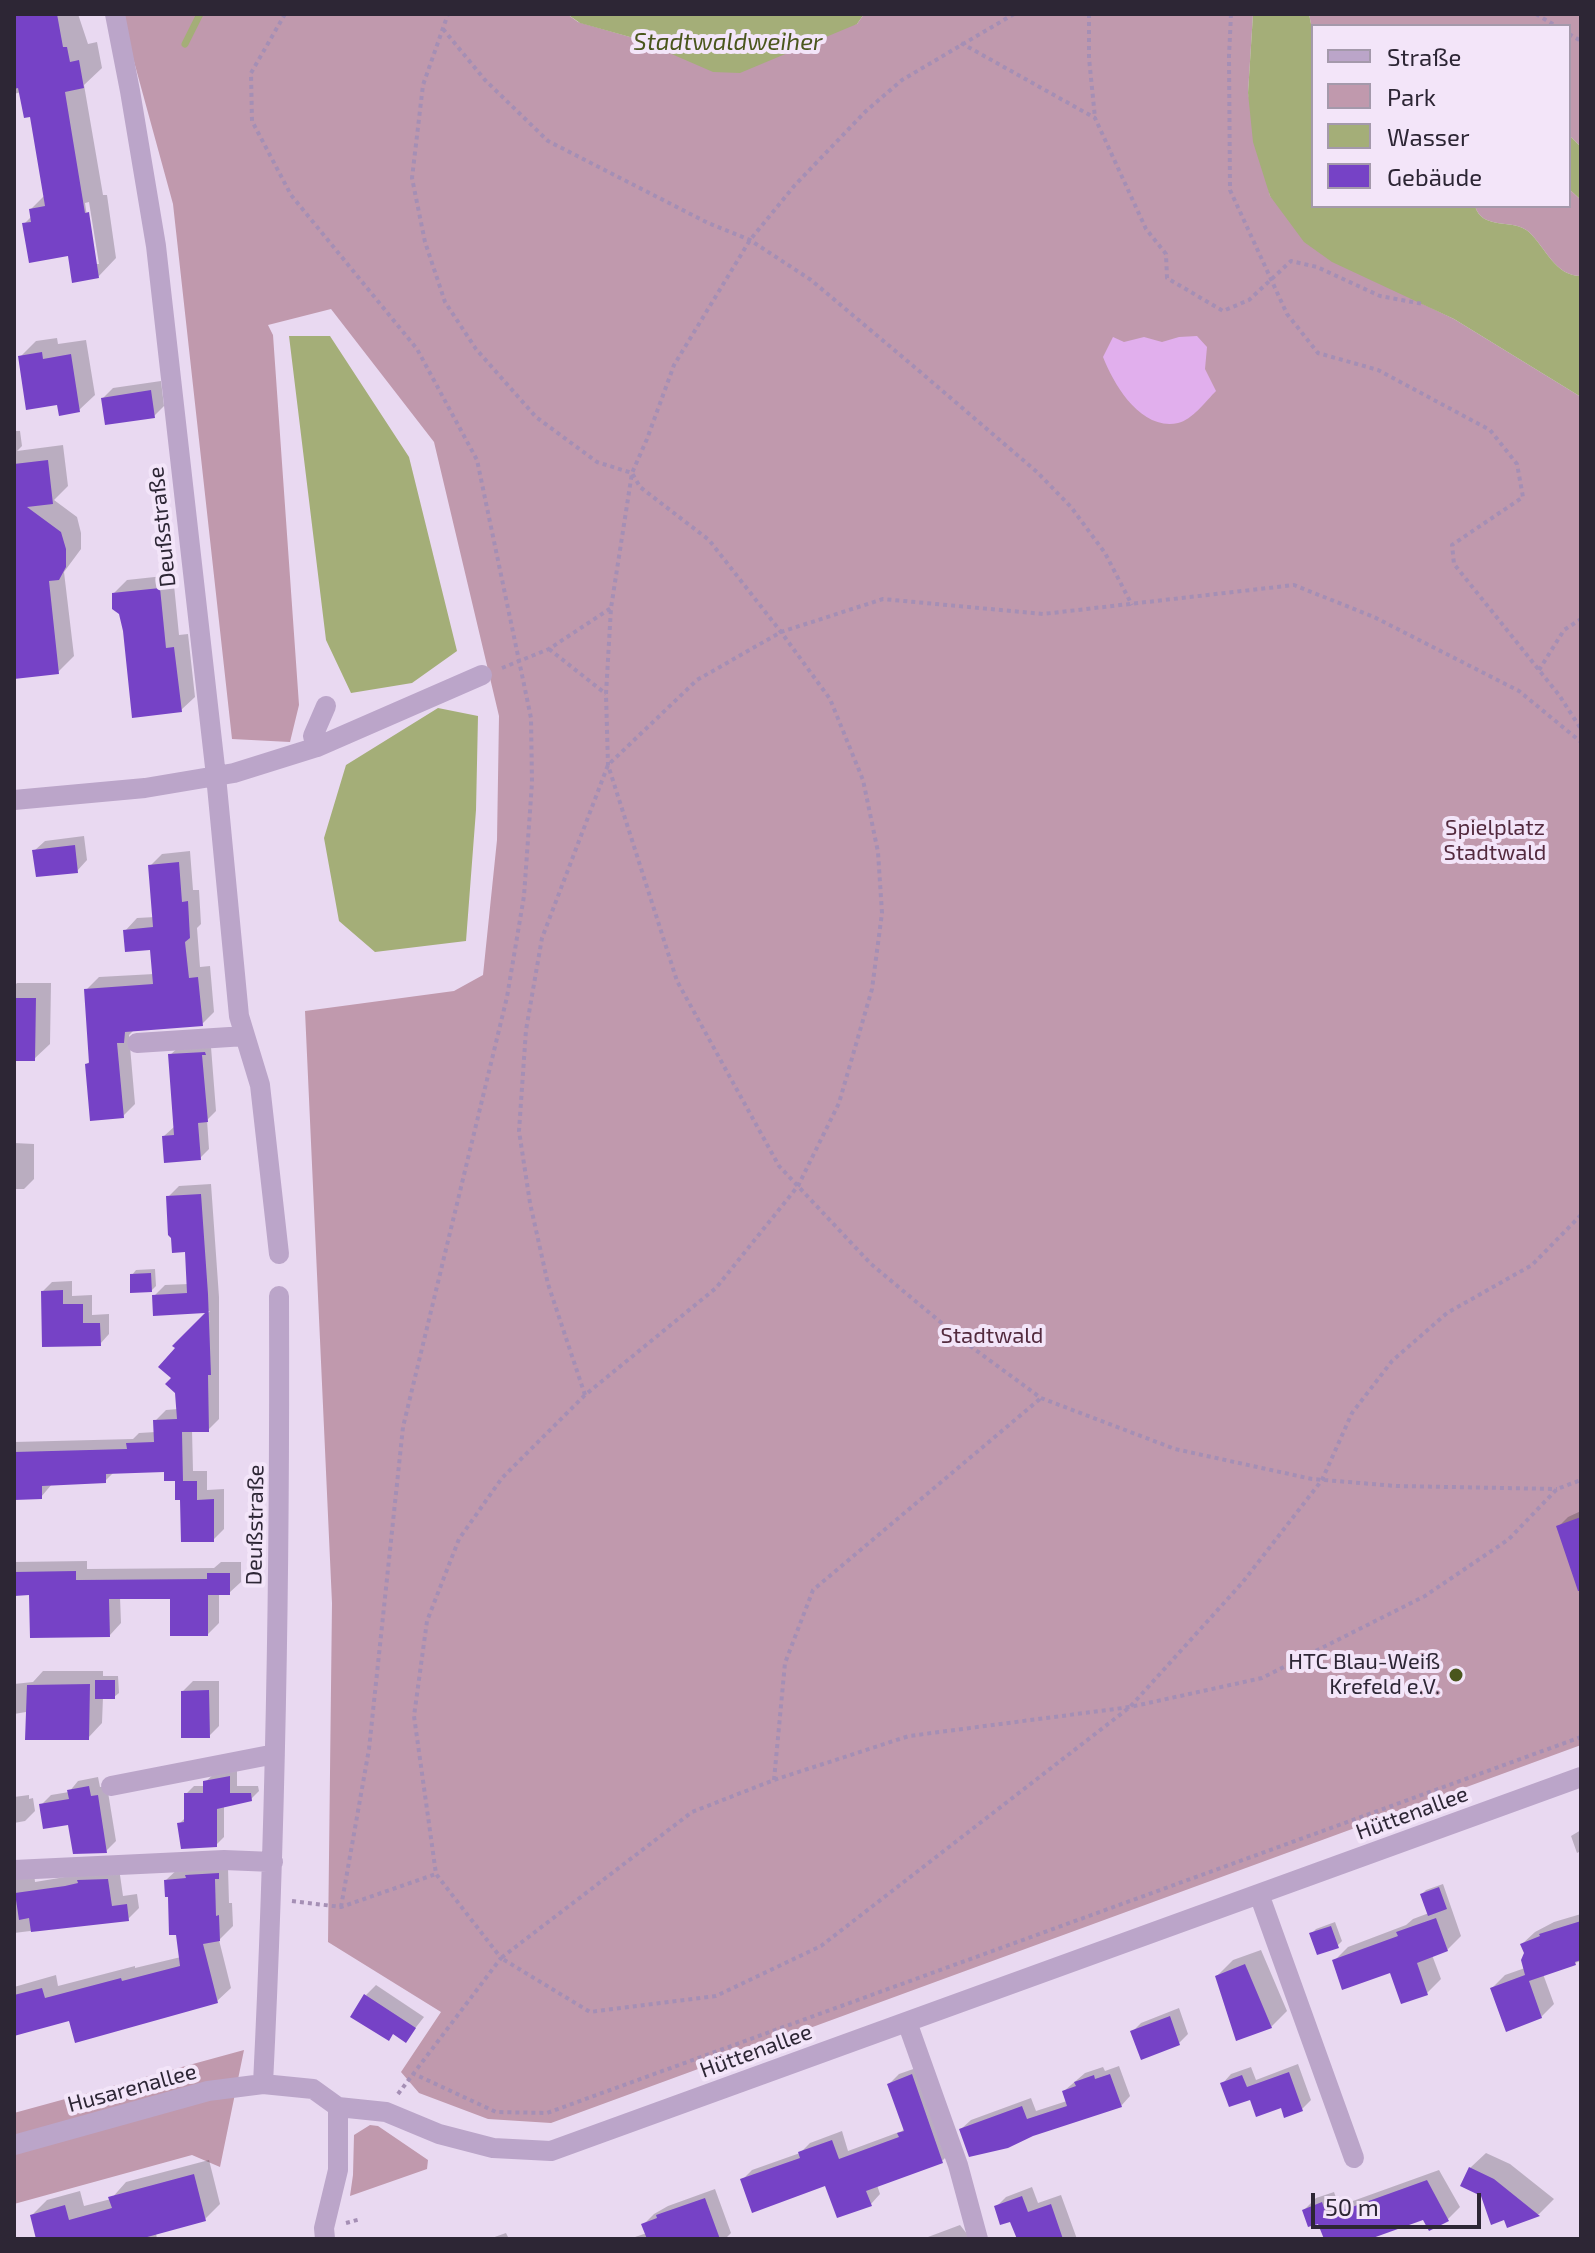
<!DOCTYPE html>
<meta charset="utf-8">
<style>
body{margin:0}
#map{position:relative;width:1595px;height:2253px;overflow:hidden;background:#e9d9f1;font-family:"Exo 2",sans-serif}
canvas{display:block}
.frame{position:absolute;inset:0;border:16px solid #2d2635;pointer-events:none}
.legend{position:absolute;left:1311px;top:24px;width:260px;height:184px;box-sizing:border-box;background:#f3e5f9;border:2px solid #a499ab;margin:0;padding:10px 14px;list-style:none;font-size:24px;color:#2d2635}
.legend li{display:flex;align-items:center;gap:16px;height:40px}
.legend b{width:40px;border:2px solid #a499ab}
.scale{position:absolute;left:1311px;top:2193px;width:170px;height:36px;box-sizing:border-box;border:4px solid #2d2635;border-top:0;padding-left:10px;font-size:24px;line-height:28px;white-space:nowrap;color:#2d2635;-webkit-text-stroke:6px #f3e5f9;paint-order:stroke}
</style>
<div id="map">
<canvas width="1595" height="2253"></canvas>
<div class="frame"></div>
<ul class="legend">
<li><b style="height:10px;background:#bba5c9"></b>Straße</li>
<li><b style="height:22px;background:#c099ad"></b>Park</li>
<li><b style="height:22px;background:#a4ae78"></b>Wasser</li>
<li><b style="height:22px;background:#7642c6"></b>Gebäude</li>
</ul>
<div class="scale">50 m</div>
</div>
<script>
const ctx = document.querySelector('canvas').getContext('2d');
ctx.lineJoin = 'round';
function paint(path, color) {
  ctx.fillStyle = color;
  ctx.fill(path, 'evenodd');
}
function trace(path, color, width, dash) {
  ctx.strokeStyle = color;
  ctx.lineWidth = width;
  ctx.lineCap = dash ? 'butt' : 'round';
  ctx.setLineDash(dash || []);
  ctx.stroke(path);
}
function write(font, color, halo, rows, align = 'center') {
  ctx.font = font + ' "Exo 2",sans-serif';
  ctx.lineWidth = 8;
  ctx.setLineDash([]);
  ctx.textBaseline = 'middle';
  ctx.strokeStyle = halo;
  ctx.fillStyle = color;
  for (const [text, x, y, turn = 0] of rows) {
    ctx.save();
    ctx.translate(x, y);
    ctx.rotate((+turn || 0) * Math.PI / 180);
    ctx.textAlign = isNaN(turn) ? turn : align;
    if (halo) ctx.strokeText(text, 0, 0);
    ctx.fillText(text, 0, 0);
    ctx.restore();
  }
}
const green = new Path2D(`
 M121,14H567L578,22L637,39L857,24L864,14H1253L1248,93L1270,196L1423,304L1454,319L1581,397V1745L551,2123L488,2119L419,2093L401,2072L441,2012L328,1942L332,1603L305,1011L454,991L483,975L497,840L499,716L434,442L331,309L268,325L273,335L299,705L290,742L232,739L173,204Z
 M1309,14H1581V147L1569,135V26H1313V34Z
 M1569,189L1581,200V276C1555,276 1546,248 1529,232C1514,218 1482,231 1475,206H1569Z
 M244,2050L220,2167L192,2155L14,2204V2113Z
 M370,2125L378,2126L428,2160L427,2169L350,2196L353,2175L354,2135Z`);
const sand = new Path2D(`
 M1197,336L1207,347L1205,369L1216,391C1206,401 1192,420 1178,423C1141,431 1114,385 1103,357L1113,337L1124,342L1144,337L1162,342L1179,337Z`);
const water = new Path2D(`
 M567,14H864L857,24L740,73L713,72L637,39L580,23Z
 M1253,14H1309L1313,34V206H1475C1482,231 1514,218 1529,232C1546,248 1555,276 1581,276V397L1454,319L1332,262L1304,242L1270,196L1253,142L1248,93Z
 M1569,135L1581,147V200L1569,189Z
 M289,336H330L409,457L457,651L412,683L351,693L326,640Z
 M438,708L478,716L476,810L466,941L375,952L339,921L324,838L346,765Z`);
const shadow = new Path2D(`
 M14,14H78L88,44L97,42L102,68L84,85L103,195H107L116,258L98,277L24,224L32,216L31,209L45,195L32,115L21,92L14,94ZM89,202L99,264H94L85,203Z
 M57,338L58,344L86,340L95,395L79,410L59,403L20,357L36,341Z
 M161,381L164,406L154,416L103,398L113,388Z
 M14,431H20L22,446L17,451L63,445L68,486L54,500L77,517L81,533V549L64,572L74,656L58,672L14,677Z
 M173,575L179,635L188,634L195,697L181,710L125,630L114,593L127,580Z
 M84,836L87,860L77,871L34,851L45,841Z
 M190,851L193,890H199L201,924L197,928L200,967L210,966L214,1012L202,1024L135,1029L129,1035L135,1104L123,1116L87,1064L91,1060L86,990L99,977L154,974L152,948L125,931L137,918L155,917L150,866L162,854Z
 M17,983H51L50,1044L34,1059H14V986Z
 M180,1046L211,1047L216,1111L207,1120L209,1149L200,1158L164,1136L174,1127L170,1055Z
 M14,1143L34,1144V1179L24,1189H14Z
 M211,1184L219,1297V1419L208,1430H192L193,1471H207V1490L224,1489V1529L213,1540L182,1498L177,1479L166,1470L115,1471L105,1481L52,1484L41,1497L14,1498V1442L133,1439L139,1433L156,1432L155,1421L166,1410L178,1409L174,1378L177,1348L175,1346L210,1311L154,1314V1296L165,1285L189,1284L187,1250L168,1197L179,1186Z
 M155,1269L156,1286L152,1290L132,1275L136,1270Z
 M72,1281V1296L92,1295V1315L109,1314V1334L100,1344L43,1291L52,1282Z
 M1581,1511V1560L1558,1527L1568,1517Z
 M87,1561V1569L214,1568L221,1562H241V1582L229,1593H219V1623L208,1634L172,1597H120L121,1623L110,1635L31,1593L14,1594V1562Z
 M43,1671H103V1676H118L119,1693L114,1697H103L102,1723L88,1738L26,1727V1712L14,1714V1684L33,1682Z
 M193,1681H219V1726L209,1736L183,1691Z
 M237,1769V1786H258L259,1791L251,1799L224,1805V1837L216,1845L179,1824L186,1817V1794L194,1786H205V1782L214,1774Z
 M98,1777L100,1787L107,1786L116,1841L106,1851L70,1822L41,1805L51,1795L69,1792L78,1781Z
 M29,1795V1799L33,1798L35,1811L25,1821L14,1823V1797Z
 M1581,1830V1851L1577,1853L1571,1836Z
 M180,1867L228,1868L229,1903H232L233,1926L219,1940L231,1988L217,2001L70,2018L14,2034V1987L56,1975L58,1986L135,1966V1968L181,1957L166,1880Z
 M119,1868L123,1896L137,1894L139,1908L128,1919L14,1933V1870L34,1872L35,1882Z
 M1443,1884L1461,1936L1447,1950L1432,1955L1441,1979L1427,1993L1391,1970L1334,1961L1348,1947L1406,1925L1413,1919L1429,1913L1422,1894L1426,1890Z
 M1581,1914V1961L1543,1974L1554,2004L1541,2017L1492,1988L1505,1975L1525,1968L1526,1953L1522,1944L1535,1932L1554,1922Z
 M1335,1922L1342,1941L1337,1946L1311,1934L1316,1929Z
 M1261,1950L1287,2011L1271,2027L1217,1976L1233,1960Z
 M376,1985L424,2017L406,2040L394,2033L366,1995Z
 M1179,2008L1188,2034L1179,2043L1132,2032L1141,2023Z
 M1298,2064L1311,2100L1302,2109L1251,2098L1223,2083L1231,2074L1251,2067L1256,2080Z
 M922,2066L952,2151L942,2161L877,2185L880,2194L871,2204L826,2184L742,2180L752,2170L800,2153L810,2143L842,2131L848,2151L902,2131L905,2128L889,2084L899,2074Z
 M1119,2066L1130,2096L1121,2106L961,2129L971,2120L1031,2098L1036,2111L1067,2101L1064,2091L1085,2073L1103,2067L1105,2071Z
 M1486,2153L1510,2164L1554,2199L1539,2214L1508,2225L1470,2168Z
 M209,2160L220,2204L205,2219L156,2233L157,2239H38L32,2215L47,2200L80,2191L84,2206L111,2199L126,2182Z
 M1439,2170L1460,2207L1448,2219L1424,2217L1365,2239H1326L1319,2221L1304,2210L1316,2198L1334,2192L1339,2206Z
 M1032,2187L1038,2203L1061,2195L1077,2239H1033L996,2207L1006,2197Z
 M715,2189L731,2233L725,2239H629L647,2233L644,2224L654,2214L668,2206Z
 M960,2225L971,2239H926L928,2237Z
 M506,2233L509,2239H489Z`);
const stream = new Path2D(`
 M185,44L200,14`);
const building = new Path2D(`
 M14,14H57L63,47H67L70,62L79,60L84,88L65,92L85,213L89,212L99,278L72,283L68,256L29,263L22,223L31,222L29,209L45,206L30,117L24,118L18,88L14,89Z
 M42,352L43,359L71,354L80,412L59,416L57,405L26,410L18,356Z
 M151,390L155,418L105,425L101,398Z
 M48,460L53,504L27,507L61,532L66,549V567L59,580L49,581L59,674L14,679V464Z
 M160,588L166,648L174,647L182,712L132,718L123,631L119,614L112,609V593Z
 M75,845L78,873L36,877L32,850Z
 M179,862L182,902L188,901L190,938L185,942L189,978L198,977L203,1026L125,1032L124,1043H117L124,1118L90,1121L85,1064L89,1063L84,989L153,984L150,950L125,952L123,930L153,927L148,865Z
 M14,998H36L35,1061H14Z
 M205,1052L206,1055H202L208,1122L198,1123L201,1160L164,1163L162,1136L174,1135L168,1054Z
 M201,1194L208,1294L211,1375H208L209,1432H182L183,1481H197V1500L214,1499V1542H181L180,1500H175V1481H164V1472L106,1474V1483L42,1486V1499L14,1500V1452L127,1449L126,1443L154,1442L153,1420L177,1419L175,1393L165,1384L171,1378L158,1367L175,1348L172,1346L205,1313L153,1316L152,1295L187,1293L185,1252L172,1253L171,1238L168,1235L166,1196Z
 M151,1273L152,1292L130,1293V1274Z
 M63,1290V1304H83V1323H100L101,1346L42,1347L41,1291Z
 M1581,1517V1591H1578L1556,1526Z
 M76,1571V1580L207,1579V1573H230V1595H208V1636H170V1599H109L110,1637L30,1638L29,1595L14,1596V1572Z
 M95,1680H115V1699H95Z
 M90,1684L89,1740H25L27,1685Z
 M209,1690L210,1738H181V1691Z
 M230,1776V1793H251L252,1801L217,1809V1847L181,1849L177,1823L184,1822V1793H203V1781Z
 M89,1786L91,1796L98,1795L107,1853L73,1854L68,1825L43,1829L39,1804L69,1799L67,1790Z
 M219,1873V1879H215L216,1916L219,1915L220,1941L203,1944L218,2003L75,2043L69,2021L14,2036V1995L42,1988L45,1998L121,1978L122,1981L180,1966L176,1935H169L168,1897H165L164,1880L186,1878L185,1875Z
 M108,1879L112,1906L127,1904L129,1921L31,1932L29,1918L19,1920L15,1893L65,1886L78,1883L77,1880Z
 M1439,1887L1447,1909L1428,1916L1420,1894Z
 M1436,1918L1448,1951L1417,1963L1428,1995L1401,2004L1390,1973L1342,1990L1332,1960L1398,1936L1396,1932Z
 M1581,1921V1960L1575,1962L1576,1965L1529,1981L1542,2018L1506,2032L1490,1988L1525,1975L1521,1960L1524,1953L1520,1944L1540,1936L1539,1934Z
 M1331,1926L1339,1948L1317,1955L1309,1933Z
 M1245,1964L1272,2028L1236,2041L1215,1976Z
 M364,1994L416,2028L406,2043L393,2034L389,2041L350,2017Z
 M1170,2016L1180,2045L1141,2060L1130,2031Z
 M1289,2072L1303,2111L1284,2118L1281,2108L1256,2117L1250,2100L1229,2107L1220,2083L1242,2075L1247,2087Z
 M912,2074L943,2163L866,2191L872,2206L837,2218L825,2186L752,2213L740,2179L800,2158L798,2152L832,2140L839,2159L899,2137L897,2133L904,2131L887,2084Z
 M1110,2074L1122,2107L1033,2136L1008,2148L969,2157L959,2129L1022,2106L1027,2119L1067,2106L1062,2091L1076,2086L1074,2082L1094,2075L1095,2079Z
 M1469,2167L1494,2179L1540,2216L1507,2228L1504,2220L1491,2225L1481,2196L1460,2186Z
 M194,2174L206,2221L140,2239H36L30,2215L65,2205L69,2220L112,2208L108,2197Z
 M1427,2180L1449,2221L1429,2231L1423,2220L1370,2239H1324L1318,2224L1308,2227L1302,2210L1322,2202L1327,2216Z
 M1022,2196L1028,2212L1051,2204L1063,2239H1017L1010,2222L1000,2225L994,2206Z
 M705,2198L720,2239H647L641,2224L657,2218L656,2215Z`);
const path = new Path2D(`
 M285,14L251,73L252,121L291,195L417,349L477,460L531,718L532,783L524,896L507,997L403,1427L369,1749L341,1907
 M1014,14L902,80L866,111L795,185L750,240L674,365L647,439L632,473L611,608L606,694L608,765L677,981L779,1166L871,1264L962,1340L1041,1398L1175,1449L1312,1479L1396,1486L1557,1489
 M1089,14V58L1095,118
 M1231,14L1229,56L1230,190L1287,314L1318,353L1378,370L1490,430L1517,464L1523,497L1452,545L1454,564L1559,695L1581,729
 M1536,14L1556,26
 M443,29L485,80L548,141L708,223L750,240L811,280L918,370L1037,472L1071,507L1105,553L1132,605
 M1569,34L1581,41
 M961,43L1095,118L1146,229L1166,254L1167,278L1223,311L1249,300L1291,261L1317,267L1380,296L1423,304
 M549,649L606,694
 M502,668L549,649L611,608
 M1539,670L1564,630L1581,619
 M1581,1215L1532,1265L1447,1313L1392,1361L1352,1413L1322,1480L1242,1583L1130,1707L821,1946L716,1996L590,2012L501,1958L692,1812L774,1780L909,1736L1130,1707L1262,1678L1425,1596L1509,1539L1557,1489L1581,1480
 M585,1395L548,1284L530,1203L519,1131L526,1030L542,938L608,765L697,680L781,632L883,599L1043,614L1294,585L1374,617L1519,691L1581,742
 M774,1780L785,1663L813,1590L1041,1398
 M292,1901L341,1907L436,1874
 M412,2073L496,2112L547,2113L1581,1737
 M398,2094L501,1958L436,1874L414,1716L427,1621L459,1539L502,1478L585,1395L716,1288L798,1186L839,1103L872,989L882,913L878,852L863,780L830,699L781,632L709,540L640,487L632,473L597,462L536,417L476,349L445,302L425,242L412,178L423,85L448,14
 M346,2223L361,2219`);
const minor = new Path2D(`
 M115,14L130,91L156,246L216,776L239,1016L260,1085L279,1254
 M317,747L313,736L326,706
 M14,800L145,788L234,773L317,747L482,675
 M137,1043L245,1036
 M111,1786L275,1754
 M14,1870L224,1860L273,1862
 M1259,1894L1354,2158
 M907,2022L958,2165L978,2239
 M263,2084C276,1822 280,1559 279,1296
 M14,2145L208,2091L263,2084L313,2089L338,2107L386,2112L439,2134L493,2148L551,2151L1581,1777
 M325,2239L324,2228L338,2170V2107`);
const markers = [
 [1456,1675,8,"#4a561c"]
];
const streetNames = [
 ["Deußstraße",162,527,-96],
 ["Deußstraße",255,1525,-89],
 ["Hüttenallee",1412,1813,-20],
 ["Hüttenallee",756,2051,-20],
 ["Husarenallee",132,2088,-15]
];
const parkNames = [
 ["Spielplatz",1495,828],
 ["Stadtwald",1495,853],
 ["Stadtwald",992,1336]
];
const poiNames = [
 ["HTC Blau-Weiß",1440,1662],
 ["Krefeld e.V.",1440,1687]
];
const waterNames = [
 ["Stadtwaldweiher",728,42]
];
paint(green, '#c099ad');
paint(sand, '#e1afed');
paint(water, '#a4ae78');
paint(shadow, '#0003');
trace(stream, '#a4ae78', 7);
paint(building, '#7642c6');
trace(path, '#a58fb5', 4, [4, 4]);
trace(minor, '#bba5c9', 20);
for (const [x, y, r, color] of markers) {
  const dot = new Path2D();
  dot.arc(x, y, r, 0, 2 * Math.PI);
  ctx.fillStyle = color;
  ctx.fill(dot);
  trace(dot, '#f3e5f9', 3);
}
write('22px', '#2d2635', '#f3e5f9', streetNames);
write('22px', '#532a3e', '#f3e5f9', parkNames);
write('22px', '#2d2635', '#f3e5f9', poiNames, 'right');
write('italic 24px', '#4a561c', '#f3e5f9', waterNames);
</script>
